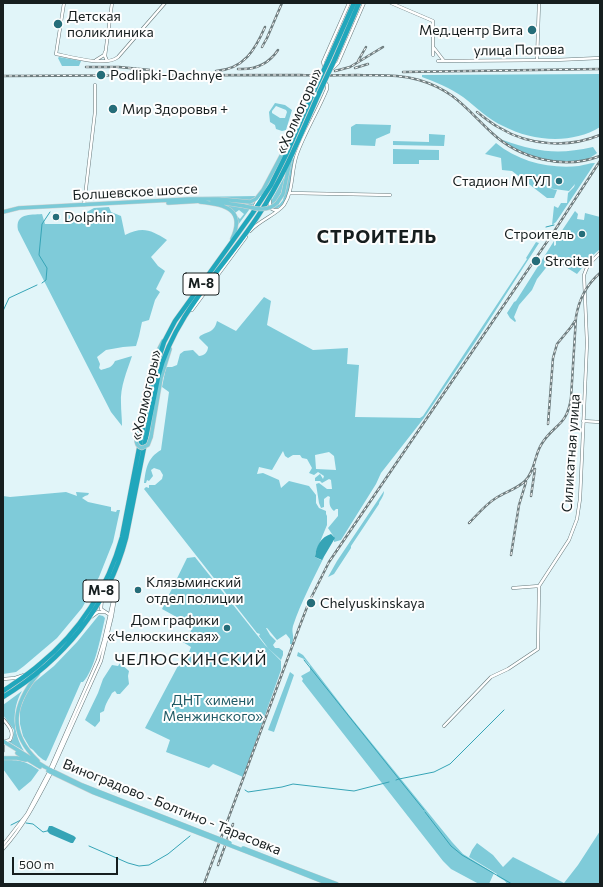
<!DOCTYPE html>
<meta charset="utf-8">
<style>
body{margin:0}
#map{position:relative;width:603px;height:887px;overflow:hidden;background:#e1f5f9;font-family:Commissioner,sans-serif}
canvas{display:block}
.frame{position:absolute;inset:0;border:4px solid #161e1f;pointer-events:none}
.scale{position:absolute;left:12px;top:857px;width:106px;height:18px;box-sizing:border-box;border:2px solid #161e1f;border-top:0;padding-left:5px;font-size:12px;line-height:14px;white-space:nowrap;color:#161e1f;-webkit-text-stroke:3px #fefefe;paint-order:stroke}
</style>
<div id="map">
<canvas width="603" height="887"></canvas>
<div class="frame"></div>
<div class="scale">500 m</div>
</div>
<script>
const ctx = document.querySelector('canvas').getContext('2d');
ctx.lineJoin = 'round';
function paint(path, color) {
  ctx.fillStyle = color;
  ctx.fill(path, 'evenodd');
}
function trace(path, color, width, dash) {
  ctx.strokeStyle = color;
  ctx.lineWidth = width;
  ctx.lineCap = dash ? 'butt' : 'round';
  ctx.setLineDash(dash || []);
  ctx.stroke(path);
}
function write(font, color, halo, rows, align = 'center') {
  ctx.font = font + ' Commissioner,sans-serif';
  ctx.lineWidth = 4;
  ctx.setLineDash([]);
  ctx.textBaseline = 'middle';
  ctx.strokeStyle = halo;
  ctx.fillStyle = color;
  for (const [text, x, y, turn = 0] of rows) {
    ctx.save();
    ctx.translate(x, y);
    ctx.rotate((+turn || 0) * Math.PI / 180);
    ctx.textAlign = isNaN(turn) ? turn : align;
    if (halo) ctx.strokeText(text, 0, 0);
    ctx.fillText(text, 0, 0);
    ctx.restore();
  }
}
const green = new Path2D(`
 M59,57L81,61L79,66H62L58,58Z
 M600,74V127C571,145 532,141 503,126C488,119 476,107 463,97C450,88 436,82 422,77V75Z
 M275,103L285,105L292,110L286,130L282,131L276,129L275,125L270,122L269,112ZM276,106L286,110L287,112L285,118H280L272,113V111Z
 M356,124L391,125L390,133L376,139L375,146L351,145V127Z
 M429,134L445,135L444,146L393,145V141L429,142Z
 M503,140C537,152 558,155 593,147L597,153C574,173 525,157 502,141Z
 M496,143C519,162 550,169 579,166C585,165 589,163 595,163L556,222L552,225L554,206L558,208L561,203H567L568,193L574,187L575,184L569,191L547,188L557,190L554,198H547L512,171L502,170L501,158L485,154Z
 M393,149L439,150V160H419V164H393Z
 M295,156C293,169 291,208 274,209L271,208V201L286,174L281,193L276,202L279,205L283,200L292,160Z
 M257,196L251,201L189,198V197Z
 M218,203L244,208L245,205L254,203L238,225L237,216L240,219L244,214L239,210L235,213Z
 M109,207L111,212L121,216L125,235C143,226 151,230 167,240L151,257L158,266L165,271L156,289L160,292L155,300L149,320L142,322L139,336L136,346L123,347L106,350L97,357L100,364L99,368L101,370C107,368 112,368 115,361L132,356C127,371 120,387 121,403C121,411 122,418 122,426L111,412L18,230C15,213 30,215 42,214L45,224H66V214H83L94,208Z
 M575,211L578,214L577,219L584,220L585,213L600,217V249L590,258L577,274L553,259L537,279L532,290L519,305L514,317L516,321L515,322L510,318L507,313L514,302L516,301L554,241V246L556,245V241L561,234V232Z
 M536,242L539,243L476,341L424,418L381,473L376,484L341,540L334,542V537L328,528L338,516V509H336L334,511C329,507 329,502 330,497L328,496L324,499V507L321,508L319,503L316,484L319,483L327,489H332L331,480L329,479L322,483L320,481H315V478L320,474L323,479L324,476L318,472L314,475L309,473L312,468L307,459L302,458L300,455H293L288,458L285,456L283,451L272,470L259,467L257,474L263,473L279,480L281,488L289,481L309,486L316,495V503L319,508L326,511V514L327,516V525L315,554V557L321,560L324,557C313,580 301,602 293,626C291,633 295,635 292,644H290V639L286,634L277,640L267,628H266L270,635L276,641L273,645L275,648H279L283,651V655L281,660L268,648L259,636L260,634L257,633L144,489L146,487L149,488V485H155L162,479L163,475L160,470L154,468L151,470L153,476L149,481L147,480L146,483H144C146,469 147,458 161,450L169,392L162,387L166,367H172L177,365L180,354L184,351L193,350L199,356C204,356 208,352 208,347L199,338L200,336C208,331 214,333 217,321L236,331L264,297L271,301L267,325L313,350L348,348L347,364L359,365L355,417L420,418L423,416L527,259L526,258ZM329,452L334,456L336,470L316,469L315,455Z
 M384,491C384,497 379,501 379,504L351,546V548L334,574L328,577L337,561Z
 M66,492L77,496L76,492L89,493L88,495L85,496L82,498L88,502L111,507V511L116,512L117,510H120L113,542L99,577L82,608L57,638L24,666L16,672L3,674V496L10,497Z
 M195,557L265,645L281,661V670L243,777L213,764L209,768L166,752L170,740L145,728L180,662L184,665L191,647L181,641L186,633L189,635L193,626L162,609L187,558Z
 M99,615L103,616L105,618C101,635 95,670 83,682H81L49,755L46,761C37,757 35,750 30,748L23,736L20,724V709L26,694L32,684L54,666L77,642Z
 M298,652L303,655L349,715L452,842L463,854L494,873L489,884H479L451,869L443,861L302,681L303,679L301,676L310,671V666L304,659L297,656Z
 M120,663L129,671L128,676L129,684L120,694H117L115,691L112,693C108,701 106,702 104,711L100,713V721L95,727L85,720L98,693L103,679L112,665L118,666Z
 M290,672L294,675L274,732L268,730Z
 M22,691C11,710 13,733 24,751L9,742L13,739L14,730L3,715V705Z
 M3,760C21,760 23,760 39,770L31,781L19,791L3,769Z
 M600,831V884H507L505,881L497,876V874L469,857L472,850L477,843L493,855L503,867L513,857L564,883L578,865Z`);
const water = new Path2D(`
 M331,534L335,538L322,560L315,557C316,546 321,537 331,534Z
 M49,826H52L74,836L76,838L73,843H71L50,834L47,831Z`);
const stream = new Path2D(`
 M546,227L554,225
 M42,283L46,280L47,268L39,255L42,224L50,212
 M3,311L9,298L37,285
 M304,660L399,779L434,772L450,764L504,710
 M396,780L399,779L424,810
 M245,790L248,792L282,787L293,784L354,791L389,782
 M425,812L451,846L462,855L512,884
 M26,823L33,824L43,832L47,831
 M11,825L21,820
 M89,846L128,863L139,866L149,865L168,854L190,836`);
const minor = new Path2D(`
 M64,3L56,54C71,57 107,67 118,57L165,3
 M349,3L323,62L324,66L327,69L333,68L338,63L364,3
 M391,3L433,21V55
 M434,48L444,61
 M96,60L104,55L105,52
 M537,60L539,3
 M107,61L105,56L112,3
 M438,61L555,60L600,58
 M286,145L311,87L313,84L318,81
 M290,193L390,195
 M270,200V208L274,210H278
 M84,205L95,112V85
 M254,207L260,196
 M250,231C260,220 276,215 284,205C294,190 291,170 297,154C305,132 318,111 327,89V85L325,82
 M192,310L246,237
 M145,406L149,383
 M583,421L600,422
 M513,588L539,586
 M102,599L101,609L110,615
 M91,617L98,612H104
 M3,679L15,678L24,675
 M3,719C8,725 15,732 10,740L6,741H3
 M444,726L491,677L508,669L538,649L539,586L569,540L577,519L580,499L587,343L584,275L588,265L600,253
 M3,746V751
 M51,767L98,660L104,640L115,592L116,591L112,616L101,661L53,768
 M3,845L27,814L48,774
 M3,849C23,827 36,802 50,775`);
const major = new Path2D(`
 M212,201L244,206
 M200,202C224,204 246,209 232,239
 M168,203L202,201
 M277,203L283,194L290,161
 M3,212L19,208L190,199H219L250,202L256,199L263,190L281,156L290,141
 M137,434C143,403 147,369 163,341
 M151,437L161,378L170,349
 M38,674C13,704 7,732 38,761
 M3,741L45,767L82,785L189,827
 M17,753L40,767
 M3,758H17L26,760
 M48,771L92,792L188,829
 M292,867L337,884
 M291,869L329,884`);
const highway = new Path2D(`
 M329,59L354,3
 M335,59L359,3
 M3,691C16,682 29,674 40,664C80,631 108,587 122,537L153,376L164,342L175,321L252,214L271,185L286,155L314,91
 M3,697C63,660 108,607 126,538L158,377C174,314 223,269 258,216C284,177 301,134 320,91`);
const rail = new Path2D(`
 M262,47L267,38L282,3
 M358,61L366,47
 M86,67H119L150,70
 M355,68L368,64
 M238,69C255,70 268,65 278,50
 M216,71C244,69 255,50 265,27
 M335,71L350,67L383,47
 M403,72L600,69
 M3,76C102,75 202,75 301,75C320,76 338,75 357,75C378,76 399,74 419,80C454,90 467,110 492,133C520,159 564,170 600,156
 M477,112C485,118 492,124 500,128C529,146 569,148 600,135
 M548,424L553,358L557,344L571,327L575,321
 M531,496L535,469
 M469,523C477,515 486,504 496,498C505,492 517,489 525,481C535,471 534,457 541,445C553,424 567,427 571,398L576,317C579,299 586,285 600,273
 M511,555L519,505L526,482
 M218,865L233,824
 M204,884L299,628L309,602L329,562L555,230L600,161`);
const majorBridge = new Path2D(`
 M244,206C257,209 267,212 277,203
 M137,434C136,440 135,446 142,448L148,445L151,437
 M189,827L230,843
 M188,829L291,869
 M243,848L292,867`);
const highwayBridge = new Path2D(`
 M314,91L329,59
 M320,91L335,59`);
const markers = [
 [58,24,5,"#256d79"],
 [532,30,5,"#256d79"],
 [101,75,5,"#256d79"],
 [113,109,5,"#256d79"],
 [559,181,4,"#256d79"],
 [56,217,4,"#256d79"],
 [582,234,4,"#256d79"],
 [536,261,5,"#256d79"],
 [138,590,4,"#256d79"],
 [311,603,5,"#256d79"],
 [227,628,4,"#256d79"]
];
const shields = [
 [201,284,36],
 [101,591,36]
];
const shieldNames = [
 ["М-8",201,284],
 ["М-8",101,591]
];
const poiNames = [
 ["Детская",67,16],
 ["поликлиника",67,32],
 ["Мед.центр Вита",523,30,"right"],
 ["Podlipki-Dachnye",110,75],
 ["Мир Здоровья +",122,109],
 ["Стадион МГУЛ",551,181,"right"],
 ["Dolphin",64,217],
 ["Строитель",574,234,"right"],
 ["Stroitel",545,261],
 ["Клязьминский",146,582],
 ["отдел полиции",146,598],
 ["Chelyuskinskaya",320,603],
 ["Дом графики",219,620,"right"],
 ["«Челюскинская»",219,636,"right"]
];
const streetNames = [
 ["улица Попова",519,50,-1],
 ["«Холмогоры»",299,111,-66],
 ["Болшевское шоссе",135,192,-3],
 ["«Холмогоры»",146,395,-77],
 ["Силикатная улица",571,453,-86],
 ["Виноградово - Болтино - Тарасовка",172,807,22]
];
const parkNames = [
 ["ДНТ «имени",213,700],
 ["Менжинского»",213,716]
];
const quarterNames = [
 ["ЧЕЛЮСКИНСКИЙ",191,660]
];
const districtNames = [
 ["СТРОИТЕЛЬ",377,237]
];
paint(green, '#7fcbd9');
paint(water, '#36a4b6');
trace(stream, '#36a4b6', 1);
trace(minor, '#67797c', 3.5);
trace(major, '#d0d2d2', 4.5);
trace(highway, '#d0d2d2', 5.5);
trace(minor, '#fff', 2.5);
trace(major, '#7acad7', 3.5);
trace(highway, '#21a7bc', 4.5);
trace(rail, '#6f7d7f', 2.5);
trace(rail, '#fefefe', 1, [3]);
trace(majorBridge, '#d0d2d2', 4.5, []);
trace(highwayBridge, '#d0d2d2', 5.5, []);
trace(majorBridge, '#7acad7', 3.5);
trace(highwayBridge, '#21a7bc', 4.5);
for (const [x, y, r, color] of markers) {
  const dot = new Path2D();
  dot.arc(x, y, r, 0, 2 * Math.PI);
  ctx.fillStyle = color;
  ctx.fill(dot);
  trace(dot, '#fefefe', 1.5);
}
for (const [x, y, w] of shields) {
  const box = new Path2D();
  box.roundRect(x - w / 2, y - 11, w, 22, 3);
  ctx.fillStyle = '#fefefe';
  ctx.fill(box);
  trace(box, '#161e1f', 1);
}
write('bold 13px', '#161e1f', null, shieldNames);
write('14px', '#161e1f', '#fefefe', poiNames, 'left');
write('14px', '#161e1f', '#fefefe', streetNames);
write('14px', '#215b66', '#fefefe', parkNames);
ctx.letterSpacing = '1px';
write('16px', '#161e1f', '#fefefe', quarterNames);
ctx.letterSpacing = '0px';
ctx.letterSpacing = '1px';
write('bold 18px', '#161e1f', '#fefefe', districtNames);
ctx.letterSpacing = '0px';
</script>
